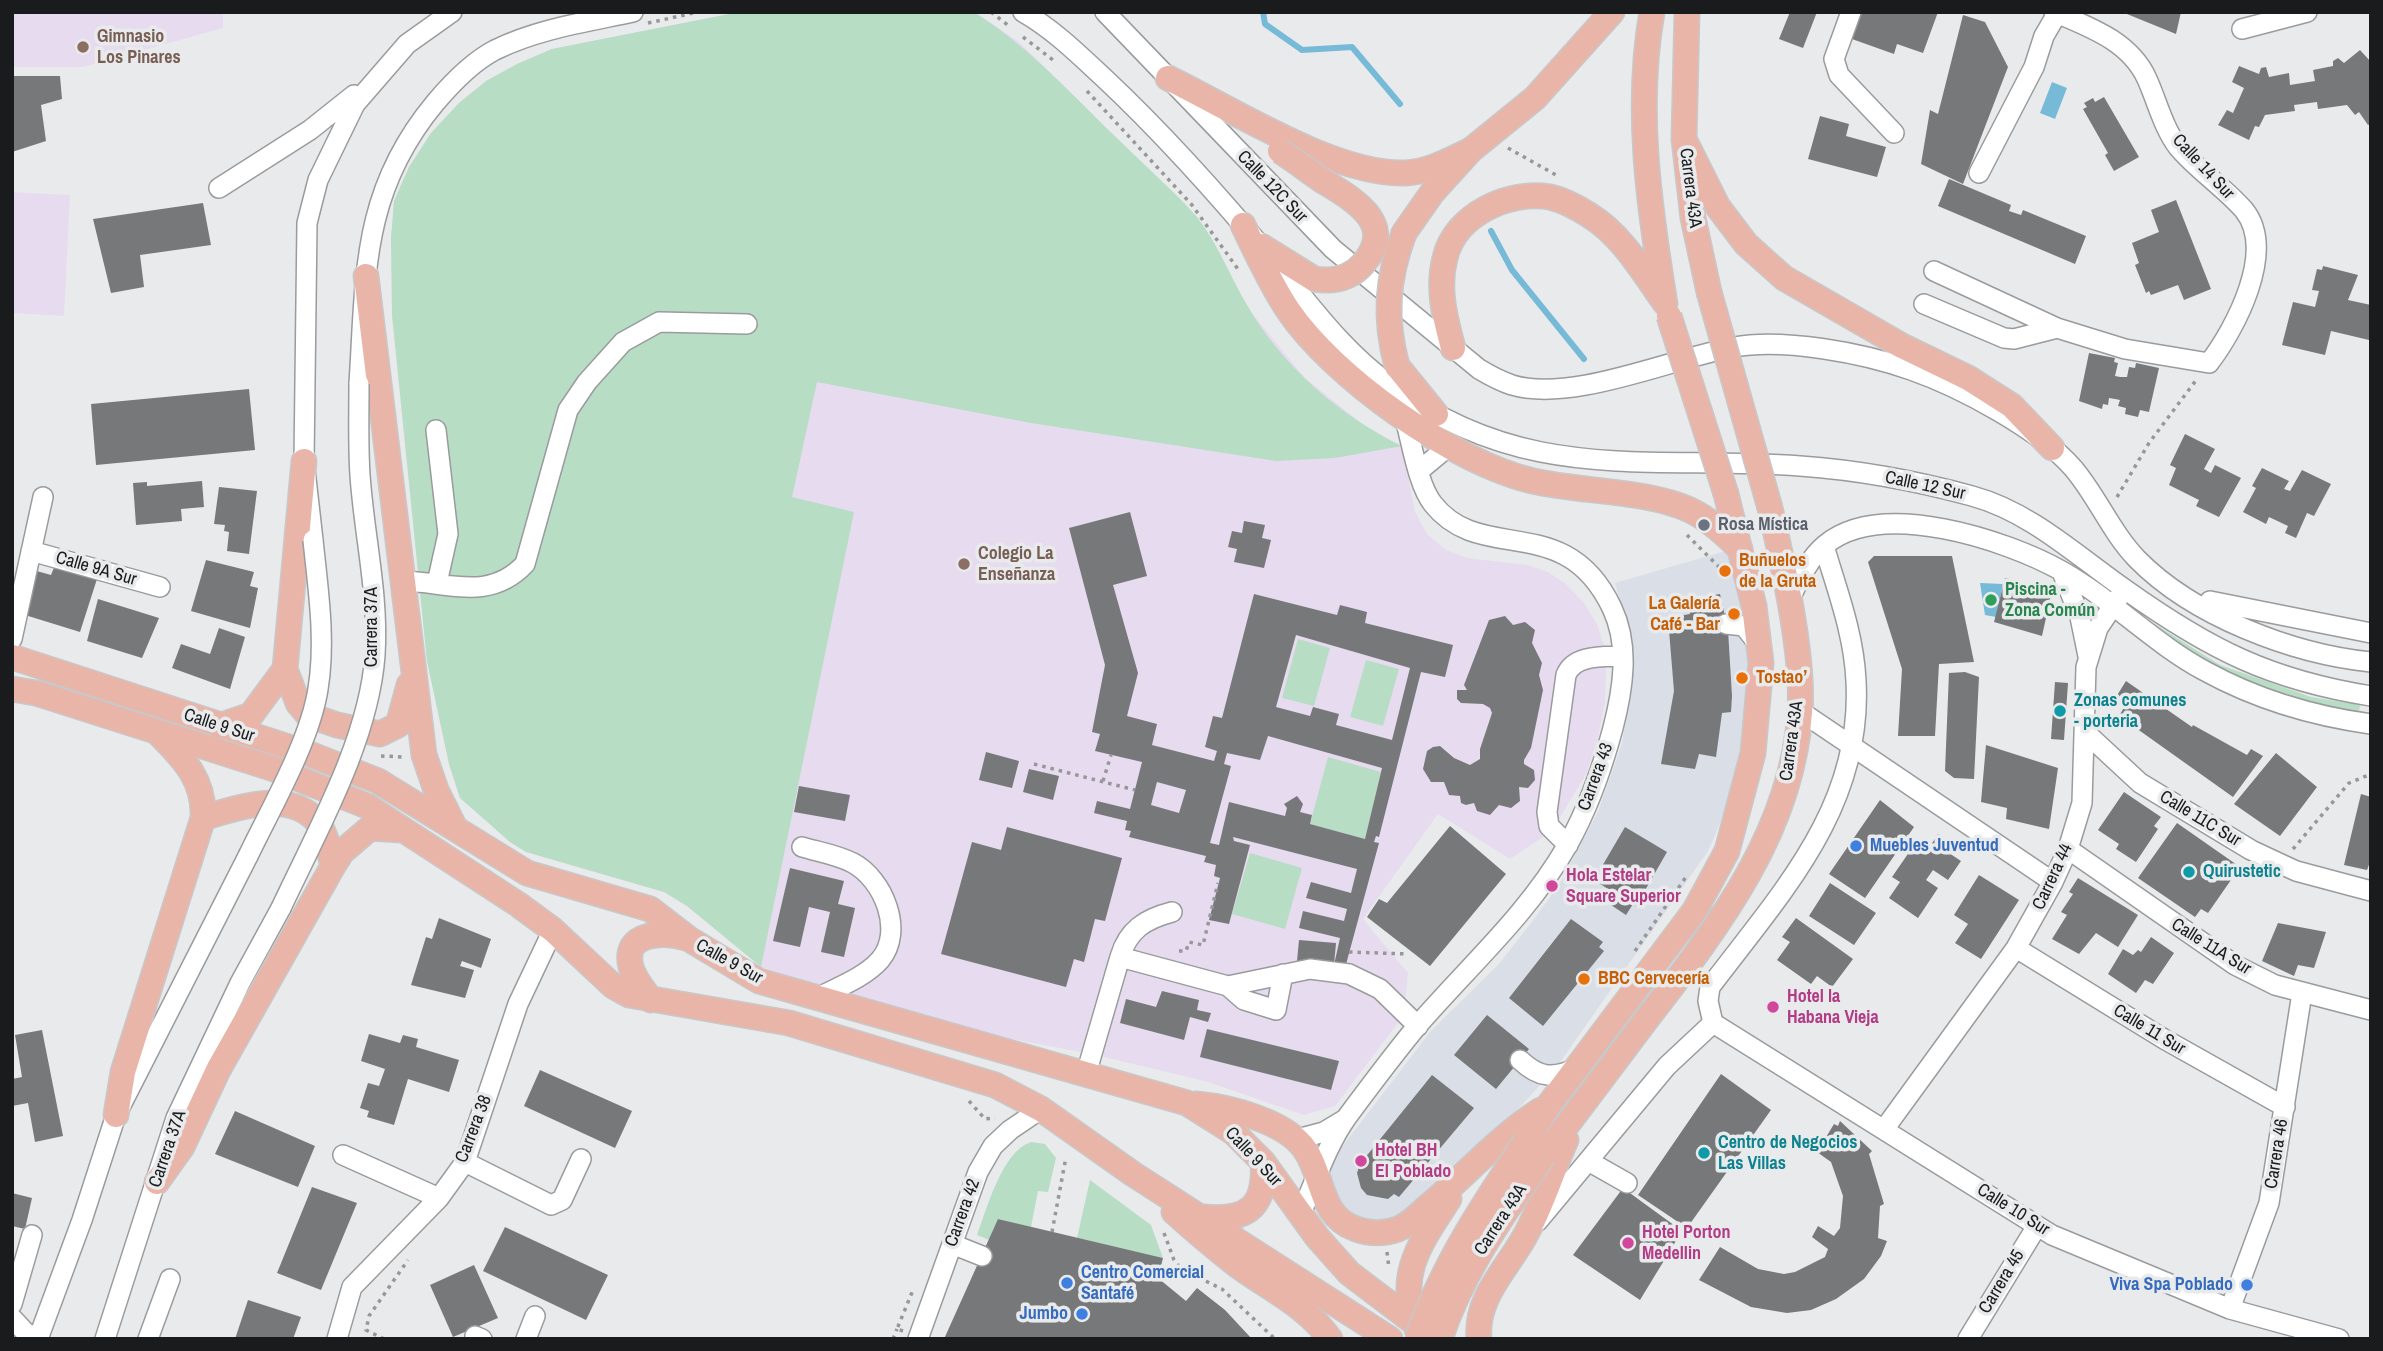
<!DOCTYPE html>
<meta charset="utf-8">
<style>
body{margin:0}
#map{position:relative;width:2383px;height:1351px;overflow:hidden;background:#e9eaec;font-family:"Archivo Narrow",sans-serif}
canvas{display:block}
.frame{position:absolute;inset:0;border:14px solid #1a1b1c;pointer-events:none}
</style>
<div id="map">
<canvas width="2383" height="1351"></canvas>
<div class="frame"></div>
</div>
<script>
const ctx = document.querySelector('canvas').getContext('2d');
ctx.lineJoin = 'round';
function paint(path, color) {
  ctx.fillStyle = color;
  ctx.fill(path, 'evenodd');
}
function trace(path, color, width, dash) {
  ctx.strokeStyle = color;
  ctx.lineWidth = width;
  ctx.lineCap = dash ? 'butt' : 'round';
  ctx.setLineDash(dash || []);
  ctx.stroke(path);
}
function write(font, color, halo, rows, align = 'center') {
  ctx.font = font + ' "Archivo Narrow",sans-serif';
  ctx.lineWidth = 7;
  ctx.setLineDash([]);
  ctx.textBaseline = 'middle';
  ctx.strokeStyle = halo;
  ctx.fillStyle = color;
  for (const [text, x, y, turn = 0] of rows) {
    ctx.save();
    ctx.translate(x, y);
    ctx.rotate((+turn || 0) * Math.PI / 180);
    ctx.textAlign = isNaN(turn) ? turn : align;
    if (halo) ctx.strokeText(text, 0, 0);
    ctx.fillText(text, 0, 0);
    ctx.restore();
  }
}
const built = new Path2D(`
 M1729,550L1751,645L1749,724L1735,788L1708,851L1556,1068L1494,1135L1411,1210L1383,1224L1342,1213L1328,1182L1329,1171L1338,1152L1431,1031L1498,965L1535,918L1559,885L1598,812L1622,744L1628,706L1630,673L1622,608L1615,583Z`);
const education = new Path2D(`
 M12,12H223V28L83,67H12Z
 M739,12H974L1018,41L1196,217L1215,245L1247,307L1305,378L1370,430L1402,446L1415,512L1427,534L1446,550L1467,558L1527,565L1548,572L1566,584L1584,603L1597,624L1604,646L1606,671L1605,703L1597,741L1586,774L1552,831L1510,859L1438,814L1363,919L1408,973L1404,1015L1335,1106L1304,1115L1208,1082L1092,1054L985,1034L761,967L687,906L664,892L526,852L510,842L460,798L449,764L427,661L392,315L391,238L394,201L409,167L431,133L459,103L486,81L517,64L552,49Z
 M12,192L70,195L64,316L12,313Z`);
const green = new Path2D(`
 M739,12H974C1031,48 1073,96 1121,142C1146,167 1174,191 1197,217C1218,244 1230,276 1247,305C1282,366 1340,416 1402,446L1335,458L1276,461L1031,423L817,382L792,497L854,512L761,967L687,906L664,892L526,852L510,842L460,798L449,764L427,661L392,315L391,238L394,201L409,167L431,133L459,103L486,81L517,64L552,49Z
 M2153,623L2220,665L2311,697L2360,705L2359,712C2288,700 2204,677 2153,623Z
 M1298,639L1330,648L1314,706L1282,698Z
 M1366,660L1399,669L1383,726L1350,717Z
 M1328,757L1381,772L1365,839L1310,824Z
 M1250,853L1302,868L1285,929L1232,914Z
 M1031,1142L1045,1144L1056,1158L1048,1192L1038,1191L1031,1227L999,1219L989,1240L977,1235C987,1209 1002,1151 1031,1142Z
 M1090,1180L1151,1225L1163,1258L1077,1238Z`);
const water = new Path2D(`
 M2052,82L2067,88L2055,119L2040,113Z
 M1980,583L2003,584L1996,617L1985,615Z`);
const stream = new Path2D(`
 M1263,12L1265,24L1302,50L1352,47L1400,104
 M1491,231L1512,270L1584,359`);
const building = new Path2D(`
 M1790,12H1817L1803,48L1779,39Z
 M1862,12H1938L1923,53L1897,44L1894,54L1852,39Z
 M2122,12H2181L2176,34Z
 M1963,15L1985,22L2008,67L1963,184L1921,164L1930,110L1938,114Z
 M2360,50L2371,62V123L2368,125L2359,112L2355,115L2347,105L2318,109L2317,102L2294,105L2295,111L2265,115L2259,127L2255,126L2249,140L2218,125L2227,110L2233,113L2244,88L2232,82L2239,66L2259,74L2261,68L2266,67L2269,77L2289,73L2290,85L2315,81L2313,70L2333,66V61L2338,58L2344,63Z
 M12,76H60L62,99L41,105L46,141L12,152Z
 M2104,97L2139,157L2114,171L2105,155L2108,153L2083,109L2087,107L2084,103L2093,98L2095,102Z
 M1820,116L1849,124L1846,136L1886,147L1877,177L1808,159Z
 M1949,179L2011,205L2009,211L2021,215L2023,210L2086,236L2075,264L1938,206Z
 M2176,200L2211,289L2184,300L2178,285L2151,295L2149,291L2146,293L2135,265L2139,263L2132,243L2159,232L2151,210Z
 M203,203L211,245L140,255L144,287L111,293L93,219Z
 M2323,266L2358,275L2348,300L2371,305L2369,340L2331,331L2325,355L2282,345L2293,302L2315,307L2319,291L2312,290L2317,269L2322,270Z
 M2089,353L2115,358L2114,362L2118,363L2115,376L2120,377H2127L2129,367L2135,368L2136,363L2159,368L2149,412L2140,410L2138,417L2125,414L2126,408L2118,406L2120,400L2115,399L2109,398L2108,405L2103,404L2102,409L2079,401Z
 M249,389L255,450L96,465L91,404Z
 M2185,434L2215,449L2204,469L2211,473L2215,465L2241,478L2219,517L2196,506L2199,500L2169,485L2176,468L2170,465Z
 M2262,468L2289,481L2284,489L2290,491L2302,470L2331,484L2314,516L2307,513L2296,538L2285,533L2288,526L2269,517L2266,524L2243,512L2256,488L2252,486Z
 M202,481L204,507L181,509L182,521L136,525L133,483L147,482V486Z
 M219,487L257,491L249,554L227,551L229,532L224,531L225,525L214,524Z
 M1130,512L1147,576L1113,585L1138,673L1127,716L1157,724L1152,745L1214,761L1217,751L1205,747L1213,716L1222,718L1254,594L1337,615L1340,605L1367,612L1365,623L1453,645L1445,677L1421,672L1379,837L1376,836L1374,842L1379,843L1345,968L1297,961L1299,940L1336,943L1334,965L1340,938L1299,928L1303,911L1344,921L1347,909L1306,898L1311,882L1351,893L1357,869L1233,837L1234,841L1250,845L1229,924L1209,920L1220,878L1214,876L1216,865L1204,862L1206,856L1129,837L1131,831L1125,830L1127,821L1094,813L1097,801L1130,809L1142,762L1095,751L1100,734L1092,732L1105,665L1069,528ZM1296,635L1410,668L1392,740L1336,725L1339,714L1313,707L1310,716L1276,707ZM1268,736L1382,768L1365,839L1310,824L1312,815L1300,812L1303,804L1297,796L1284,804L1287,808L1285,816L1229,802L1219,845L1210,843L1231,766L1224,764L1227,753L1260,760ZM1157,782L1186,790L1179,813L1151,805Z
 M1244,521L1265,525L1262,538L1271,540L1264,568L1234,562L1237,549L1228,547L1232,531L1242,533Z
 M1874,556H1952L1974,662L1939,664L1935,736H1898L1902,669L1868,562Z
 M206,560L254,572L250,586L258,588L250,628L191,611Z
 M55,565L97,579L80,632L25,615L32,592L26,590L33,570L51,575Z
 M2005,578L2052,591L2042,636L1994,622Z
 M1720,594L1728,630L1732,696L1731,712L1722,713L1716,757L1699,754L1695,769L1661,764L1674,691L1668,618L1690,614L1687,600Z
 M98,599L159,618L142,658L87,641Z
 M1505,616L1513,625L1525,622L1535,630L1532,643L1542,663L1539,675L1543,690L1531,748L1524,760V764L1534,770L1535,780L1528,788L1519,787L1520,801L1511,808L1499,805L1490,815L1477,811L1474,803L1466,805L1461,803L1460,796L1449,795L1444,782H1431L1423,769L1427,751L1433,747L1440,746L1454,758L1470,765L1480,759V749L1492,713L1490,708L1483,704L1461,703L1457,699V690H1467L1464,685L1489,620Z
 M219,628L245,637L230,689L172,668L181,644L210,654Z
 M1965,672L1979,677L1974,779L1954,778L1945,771L1949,673Z
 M2126,681L2192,727L2193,725L2247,755L2251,749L2263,756L2233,797L2119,716L2126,704L2116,697Z
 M2055,682L2068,683L2064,740L2051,739Z
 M1986,745L2058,768L2049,829L2006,819L2007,808L1981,802Z
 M986,752L1019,761L1012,788L979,780Z
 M2276,753L2317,787L2280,836L2234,804Z
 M1029,769L1059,776L1053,800L1023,792Z
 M799,786L850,795L845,821L794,812Z
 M2124,792L2161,817L2154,826L2158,829L2136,862L2116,849L2119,844L2098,830Z
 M2361,794L2371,797V859L2367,870L2344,865Z
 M1880,800L1914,827L1865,898L1829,874Z
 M2177,823L2240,867L2208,913L2201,909L2195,917L2138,878Z
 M1450,826L1506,874L1430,966L1367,917L1379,899L1387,903Z
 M1007,827L1122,858L1105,921L1095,919L1084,962L1074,959L1066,987L941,954L972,842L1001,850Z
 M1625,827L1667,852L1636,906L1633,904L1626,915L1611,905L1616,894L1594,880Z
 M1938,834L1951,843L1946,851L1961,861L1948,880L1933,870L1926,880L1938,888L1918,918L1889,898L1900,882L1892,877L1912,848L1918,852L1924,844L1929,848Z
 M790,868L844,881L838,904L855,908L844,957L821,952L830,912L809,907L800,947L773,941Z
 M1979,875L2019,900L1981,959L1955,943L1968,924L1954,915Z
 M2078,878L2138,915L2118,947L2096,933L2079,954L2052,939L2067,915L2061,912L2073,894L2069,892Z
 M1830,883L1876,913L1854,945L1809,916Z
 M439,918L491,939L481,968L462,961L460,966L474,970L465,998L411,985L426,937L432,939Z
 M1796,918L1853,959L1832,987L1817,976L1811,984L1777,960L1790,942L1782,937Z
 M1571,919L1603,942L1599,947L1604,951L1543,1026L1509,998Z
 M2278,923L2326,932L2314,968L2298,965L2294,976L2262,961Z
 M2151,937L2174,953L2153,984L2145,980L2136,993L2108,974L2123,949L2133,955L2138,950L2141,952Z
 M1162,991L1199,1000L1197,1010L1211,1013L1208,1022L1190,1017L1184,1040L1120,1023L1126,999L1156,1007Z
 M1487,1015L1529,1049L1496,1089L1454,1055Z
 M1207,1029L1339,1061L1331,1090L1200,1057Z
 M42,1030L63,1136L35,1142L28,1103L12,1106V1079L22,1077L15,1035Z
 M369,1034L400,1043L403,1035L418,1039L416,1047L459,1060L449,1092L408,1079L394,1125L367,1117L369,1111L360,1108L368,1083L379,1086L385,1069L361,1061Z
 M540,1070L632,1111L615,1148L524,1106Z
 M1721,1074L1771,1110L1687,1228L1638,1195Z
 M1432,1075L1474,1108L1399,1197L1394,1194L1388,1199L1367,1195L1361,1188L1357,1173L1360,1164Z
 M235,1111L315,1146L298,1187L215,1154Z
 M1840,1121L1872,1151L1869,1154L1884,1204L1880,1206L1878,1238L1887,1241L1881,1256L1864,1279L1836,1299L1811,1310L1787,1313L1751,1307L1699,1280L1720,1247L1758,1269L1784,1274L1795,1272L1825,1257L1828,1249L1812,1237L1818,1226L1834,1236L1840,1228L1843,1196L1831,1162L1817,1152L1834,1124L1838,1126Z
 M312,1187L357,1203L321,1290L277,1273Z
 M1623,1188L1682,1231L1640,1300L1573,1255Z
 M12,1193L32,1198L25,1229L12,1226Z
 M998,1219L1163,1258L1158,1278L1186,1301L1197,1288L1225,1310L1252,1339H944Z
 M505,1227L608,1275L586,1320L483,1271Z
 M474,1265L498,1318L453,1337L430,1285Z
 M248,1300L301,1317L293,1339H235Z`);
const path = new Path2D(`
 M991,12L1009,26
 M648,23L698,12
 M1023,37L1053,60
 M1087,91L1192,205L1240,272
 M1508,148L1556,175
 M2117,497L2149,443L2197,379
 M1687,535L1721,569
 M381,756L404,757
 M1034,764L1135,790
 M1103,781L1111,755
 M2293,849L2349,783L2371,774
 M1179,951H1186L1189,942L1203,945L1218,883
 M1635,951L1688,874
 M1349,952L1408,954
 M969,1101L985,1119L995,1118
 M1052,1232L1066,1157
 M1164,1233L1174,1260L1181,1269L1222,1289L1275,1339
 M1387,1252L1389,1268
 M903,1331L897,1329L913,1290
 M384,1339L366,1330L369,1316L408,1260
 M893,1339L897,1329`);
const minor = new Path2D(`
 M1023,12C1054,30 1077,53 1103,77C1165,135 1221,198 1275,263C1311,306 1343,351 1389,384C1526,485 1644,455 1800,466C1857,470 1917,481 1972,496C2031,512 2077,556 2126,590C2209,649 2270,680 2371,696
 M1105,12L1333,249L1479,369C1489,375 1500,381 1512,385C1572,403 1673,358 1734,347C1783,338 1864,353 1911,370C1960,387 2039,429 2073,468C2097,496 2111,532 2137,559C2193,616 2292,654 2371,662
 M1851,12L1834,59L1839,75L1894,133
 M2242,29L2307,12
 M1979,173L2034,67L2044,36L2058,12
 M219,188L310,130L354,95
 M1934,271L2057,328L2125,349L2209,363C2235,329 2277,251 2244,210C2224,187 2197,170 2178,147C2163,127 2157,101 2147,79C2130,41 2089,27 2054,12
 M1924,304L2004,338L2014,339L2057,328
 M359,384C366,275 361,192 435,103C451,84 472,62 495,50C538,29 586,22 633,12
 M436,430L448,534L437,583
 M1420,470L1449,446
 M313,540L304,461L307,223L318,180L355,104L407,44L452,12
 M31,551L160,587
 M2062,572L2080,617L2088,656
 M402,581C449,582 489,602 525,564L568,410L587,382L623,342L659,322L747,324
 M2210,601L2371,633
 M1788,602C1798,583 1808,559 1825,545C1881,498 2006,540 2062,571C2113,600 2153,643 2205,671C2256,699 2313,716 2371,724
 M1726,624L1744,626L1759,645
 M12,639L43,497
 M1800,711L2053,882
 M2085,732L2140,783L2251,850L2296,871L2371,891
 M1568,845L1549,826L1547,812L1566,675C1574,654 1604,657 1623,656
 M802,847C819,852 838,855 853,863C883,879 905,931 880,960C864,978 836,988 815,999
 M2068,849L2235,965L2275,985L2371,1010
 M2016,948L2164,1039L2285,1107
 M1120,957C1128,930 1145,919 1172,912
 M1228,986L1244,1000L1276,1010L1283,974
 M1713,1023L2052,1235L2230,1309L2339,1339
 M1713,1023L1708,1001L1710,987C1781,893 1863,807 1856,681C1854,634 1837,590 1824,546
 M1520,1060C1539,1078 1553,1079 1577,1068
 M1086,1074L1120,957L1228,986L1310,969L1349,974L1380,989L1418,1026
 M1885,1128L2016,948L2053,882L2068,849L2082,803L2086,667L2098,628L2119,597
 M1294,1140L1324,1132L1344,1120
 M343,1155L439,1198
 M465,1162L551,1205L562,1200L581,1159
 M1590,1162L1627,1183
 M1301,1213C1315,1182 1327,1145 1347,1117C1370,1086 1394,1054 1418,1025C1469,966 1528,914 1567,846C1588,809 1602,769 1613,728C1623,689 1630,646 1612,608C1565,509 1482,566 1433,504C1418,485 1412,444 1405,419
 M1538,1221L1667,1066L1713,1023
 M952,1244L982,1256
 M12,1304L32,1235
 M2230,1309L2269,1203L2302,993
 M12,1318L26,1333L38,1338
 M475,1336L482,1339
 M38,1339L82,1220L116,1115L248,856
 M105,1339L176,1118L240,983L281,908
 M148,1339L170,1279
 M337,1339L352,1287L439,1198L465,1162L518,1004L553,930
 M526,1339L535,1316
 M918,1339L978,1172L993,1146L1010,1130L1041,1109
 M1968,1339L2037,1226`);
const major = new Path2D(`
 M1652,12C1635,107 1649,205 1664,298
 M1687,12L1684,139L1693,218L1709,292
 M1168,78C1234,110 1334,175 1405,173C1429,172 1450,160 1471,150
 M1684,139L1718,207L1746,244L1784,278L1902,346L1968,378L2012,406L2052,448
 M1243,225C1257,254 1270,283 1288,310C1333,377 1454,463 1533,481C1581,492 1647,490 1690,510C1709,519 1725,534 1740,549
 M1404,233L1432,193L1471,150L1535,98L1612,12
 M1261,246L1314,279
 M366,276L424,755L436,790L455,828
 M1453,348C1445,318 1437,289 1445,258C1455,215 1508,190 1550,197C1563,200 1578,208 1589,215C1622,235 1643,272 1665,303
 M1397,366L1436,414
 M12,657L307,753L378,781L527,873L650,909L689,939L759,981L1187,1103L1233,1132L1263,1162L1317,1237L1349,1273L1436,1339
 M285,669L298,703L308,715L337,725L380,734L398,725L409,685
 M12,689L36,693L274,769L367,806L519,905L553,930L613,986L629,995L789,1023L995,1085L1041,1109L1133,1174L1390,1339
 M219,726L251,715L285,669L304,461
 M203,818C235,808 286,790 315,819C326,831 329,851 333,866
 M651,1000C644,990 634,979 631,967C622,931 664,932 686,938
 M1196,1104C1228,1107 1287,1121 1306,1151C1324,1178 1319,1216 1356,1229C1370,1234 1384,1234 1398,1229C1411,1224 1421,1212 1432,1203C1469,1172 1500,1136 1541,1110
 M116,1115L123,1072L203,818C205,781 184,759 159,734
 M1525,1142L1548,1106L1695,910L1727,851L1753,753L1761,663L1754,606L1726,494
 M1544,1155C1579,1110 1612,1065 1646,1020C1717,928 1792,833 1800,712C1804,655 1783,564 1770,508
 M157,1182L182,1147L218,1070L333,866L342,852L370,828L402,830
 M1174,1212C1194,1230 1215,1248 1237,1265C1268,1288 1307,1306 1330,1339
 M1204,1217C1248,1221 1266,1207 1263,1162
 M1417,1329C1395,1275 1421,1242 1449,1199
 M1479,1339C1475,1298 1507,1269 1525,1236C1542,1206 1552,1171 1566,1140`);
const minorBridge = new Path2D(`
 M248,856C271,808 310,741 318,689C326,640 318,589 313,540
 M281,908C317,831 369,740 375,655C379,595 364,535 360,475C358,445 359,414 359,384`);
const majorBridge = new Path2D(`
 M1280,151C1294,160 1307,170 1320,179C1350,198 1399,222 1363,264C1350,279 1333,282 1314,279
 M1709,292L1770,508
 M1669,316L1726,494
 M1397,366C1384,318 1387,279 1404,233
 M1417,1339C1442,1266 1483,1205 1525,1142
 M1440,1339C1462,1271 1504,1214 1544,1155`);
const markers = [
 [83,47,7,"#8d6e63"],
 [1704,525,7,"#6b7280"],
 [964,564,7,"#8d6e63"],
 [1725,571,7,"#e8710a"],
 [1991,600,7,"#2e9e5b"],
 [1734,614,7,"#e8710a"],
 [1742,678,7,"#e8710a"],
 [2060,711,7,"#0f9aa8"],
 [1856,846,7,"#3f7fe0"],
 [2189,872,7,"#0f9aa8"],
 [1552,886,7,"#d1479c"],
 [1584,979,7,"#e8710a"],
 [1773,1007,7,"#d1479c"],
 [1704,1153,7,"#0f9aa8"],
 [1361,1161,7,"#d1479c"],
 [1628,1243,7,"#d1479c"],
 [1067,1283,7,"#3f7fe0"],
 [2247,1285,7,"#3f7fe0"],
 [1082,1314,7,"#3f7fe0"]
];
const educationNames = [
 ["Gimnasio",97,37],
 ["Los Pinares",97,58],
 ["Colegio La",978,554],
 ["Enseñanza",978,575]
];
const streetNames = [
 ["Calle 14 Sur",2203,167,47],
 ["Calle 12C Sur",1272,187,46],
 ["Carrera 43A",1690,188,83],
 ["Calle 12 Sur",1925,486,12],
 ["Calle 9A Sur",96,569,16],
 ["Carrera 37A",372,627,-90],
 ["Calle 9 Sur",219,726,18],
 ["Carrera 43A",1792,741,-82],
 ["Carrera 43",1596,777,-70],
 ["Calle 11C Sur",2200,819,31],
 ["Carrera 44",2053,877,-65],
 ["Calle 11A Sur",2211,947,32],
 ["Calle 9 Sur",729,962,29],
 ["Calle 11 Sur",2149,1030,31],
 ["Carrera 38",474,1129,-69],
 ["Carrera 37A",168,1149,-71],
 ["Carrera 46",2277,1154,-81],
 ["Calle 9 Sur",1253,1157,47],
 ["Calle 10 Sur",2013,1210,32],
 ["Carrera 42",963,1213,-70],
 ["Carrera 43A",1501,1220,-57],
 ["Carrera 45",2002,1282,-59]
];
const worshipNames = [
 ["Rosa Mística",1718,525]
];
const foodNames = [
 ["Buñuelos",1739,561],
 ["de la Gruta",1739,582],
 ["La Galería",1720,604,"right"],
 ["Café - Bar",1720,625,"right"],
 ["Tostao’",1756,678],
 ["BBC Cervecería",1598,979]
];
const leisureNames = [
 ["Piscina -",2005,590],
 ["Zona Común",2005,611]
];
const cultureNames = [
 ["Zonas comunes",2074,701],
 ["- porteria",2074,722],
 ["Quirustetic",2203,872],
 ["Centro de Negocios",1718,1143],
 ["Las Villas",1718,1164]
];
const shopNames = [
 ["Muebles Juventud",1870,846],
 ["Centro Comercial",1081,1273],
 ["Santafé",1081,1294],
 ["Viva Spa Poblado",2233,1285,"right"],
 ["Jumbo",1068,1314,"right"]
];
const hotelNames = [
 ["Hola Estelar",1566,876],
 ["Square Superior",1566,897],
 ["Hotel la",1787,997],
 ["Habana Vieja",1787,1018],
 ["Hotel BH",1375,1151],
 ["El Poblado",1375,1172],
 ["Hotel Porton",1642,1233],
 ["Medellin",1642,1254]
];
paint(built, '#d9dee7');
paint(education, '#e7dbf0');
paint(green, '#b7ddc5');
paint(water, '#77bad8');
trace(stream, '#77bad8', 6);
paint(building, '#77787a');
trace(minor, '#9a9b9d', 22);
trace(major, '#c8c8c9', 27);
trace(path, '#969799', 3.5, [3.5, 5]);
trace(minor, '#fff', 19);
trace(major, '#e9b5a9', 24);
trace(minorBridge, '#9a9b9d', 22, []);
trace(majorBridge, '#c8c8c9', 27, []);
trace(minorBridge, '#fff', 19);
trace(majorBridge, '#e9b5a9', 24);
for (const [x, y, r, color] of markers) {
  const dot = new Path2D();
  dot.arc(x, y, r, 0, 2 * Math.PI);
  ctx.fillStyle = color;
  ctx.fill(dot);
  trace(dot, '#e9eaec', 2.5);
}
write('bold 18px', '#785e54', '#e9eaec', educationNames, 'left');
write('18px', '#1a1b1c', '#e9eaec', streetNames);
write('bold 18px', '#5b616d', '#e9eaec', worshipNames, 'left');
write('bold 18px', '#c56008', '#e9eaec', foodNames, 'left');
write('bold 18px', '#27864d', '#e9eaec', leisureNames, 'left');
write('bold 18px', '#0d838f', '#e9eaec', cultureNames, 'left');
write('bold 18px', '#366cbe', '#e9eaec', shopNames, 'left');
write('bold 18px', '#b23c85', '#e9eaec', hotelNames, 'left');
</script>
